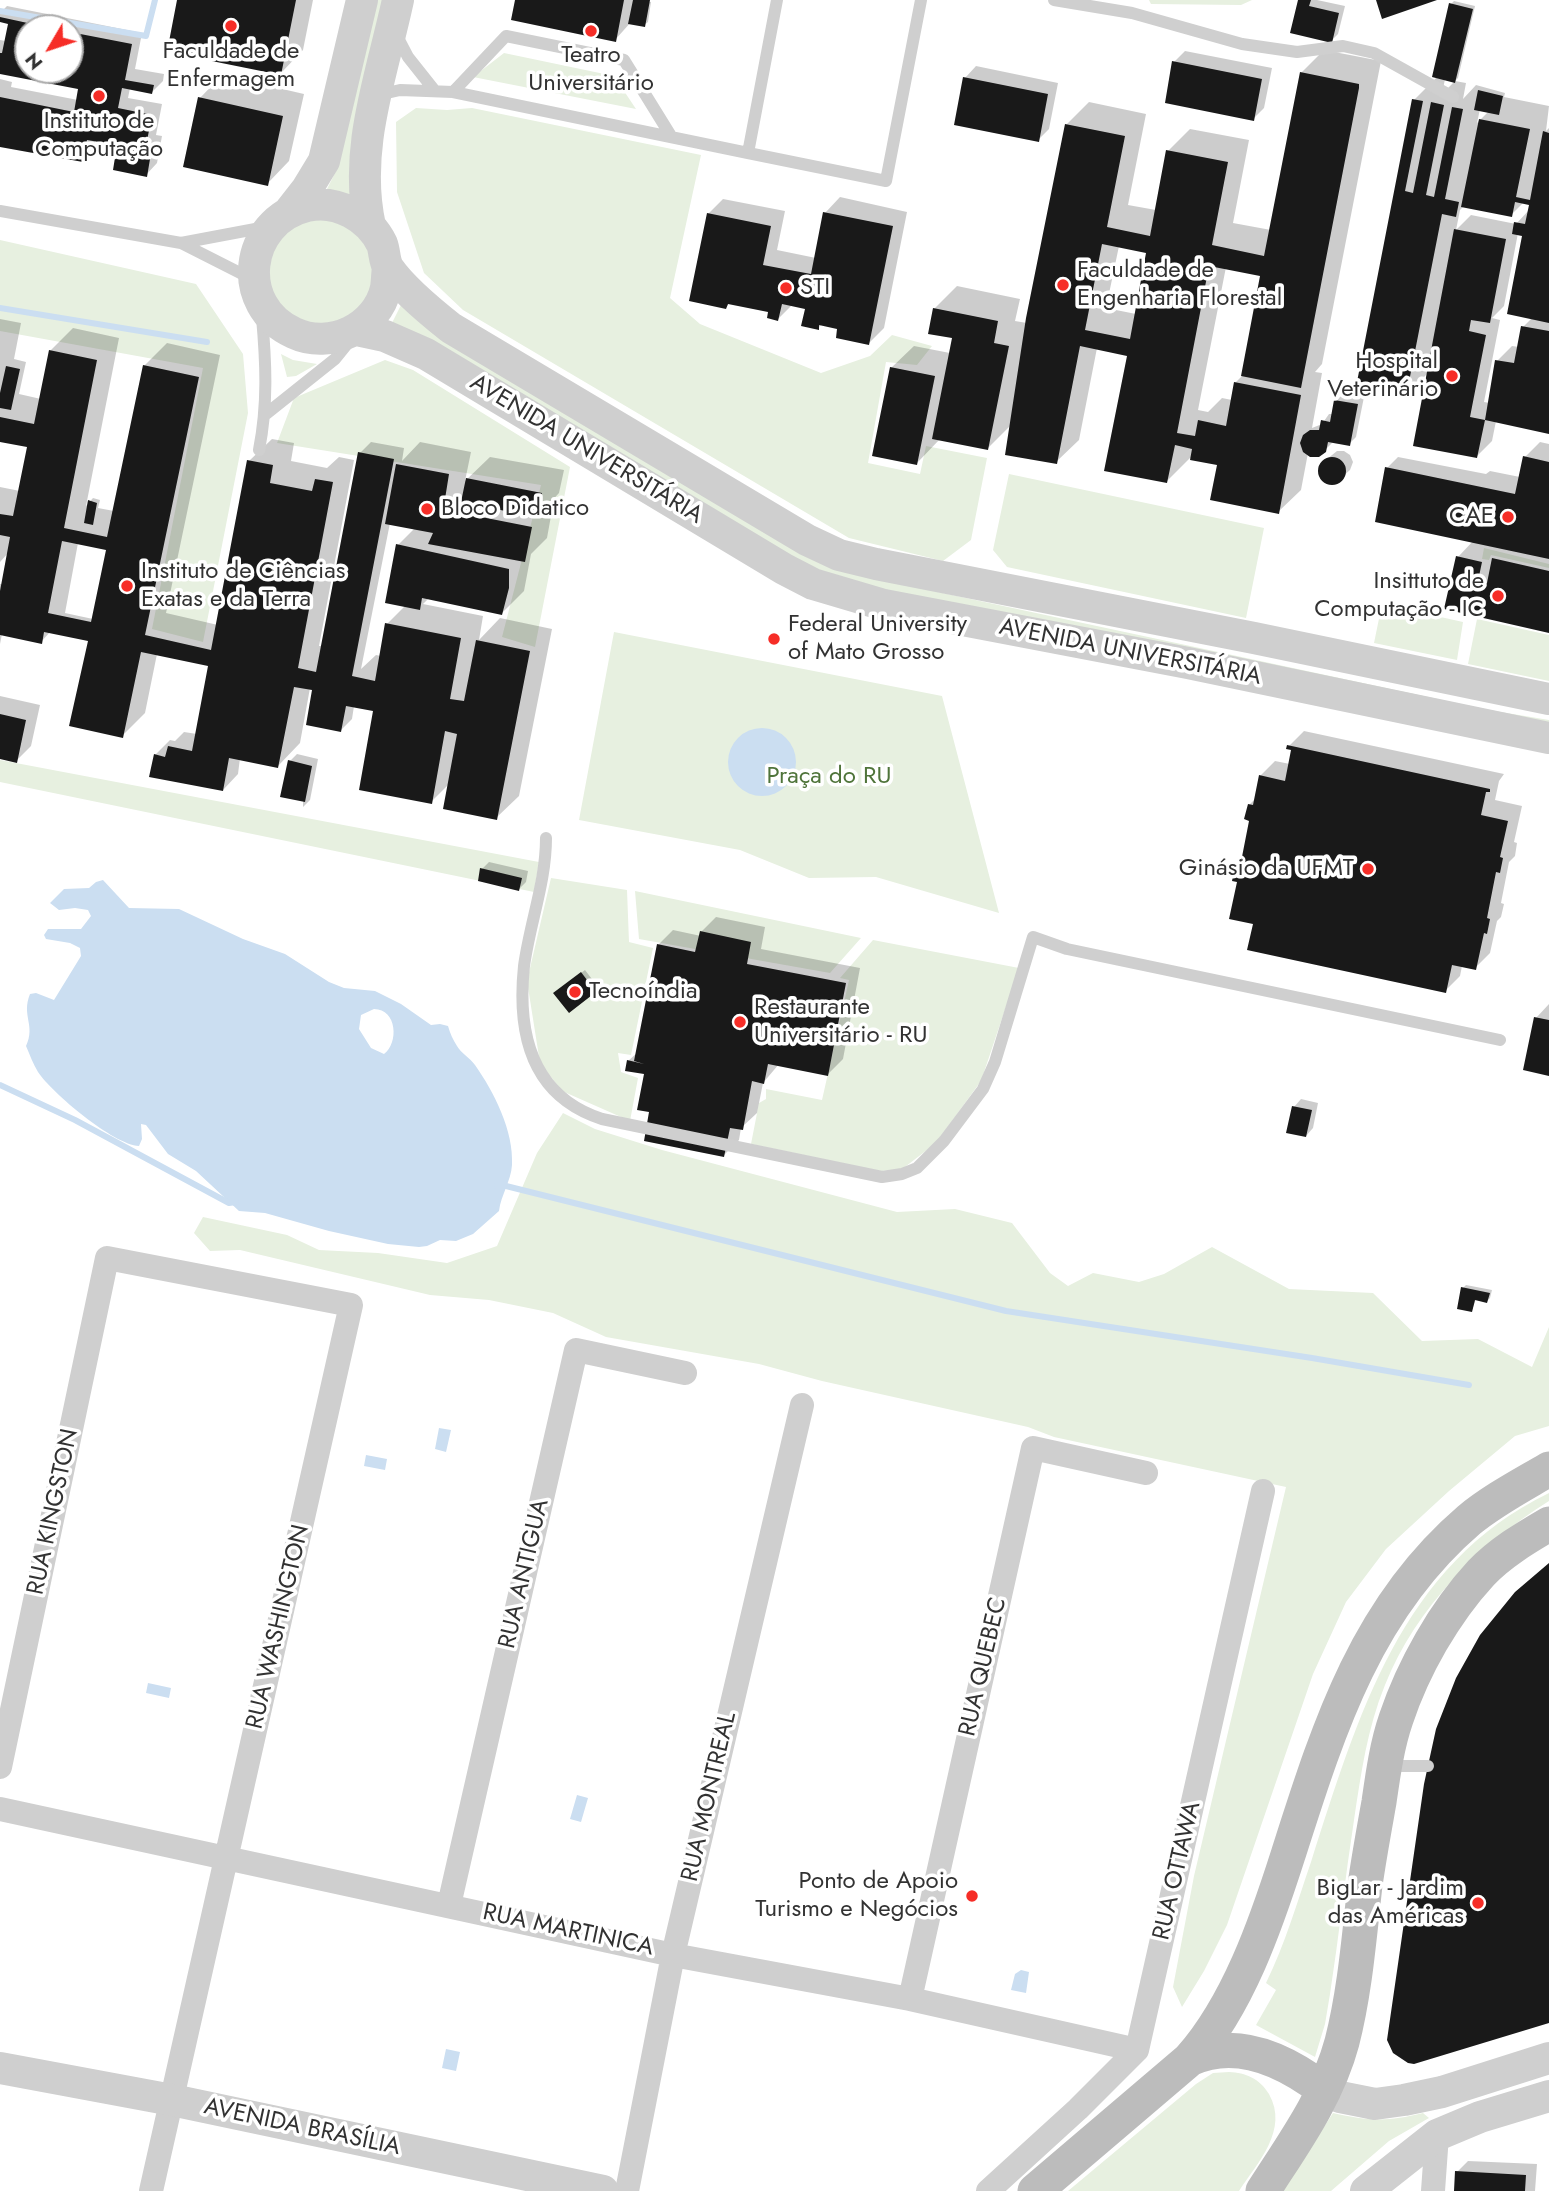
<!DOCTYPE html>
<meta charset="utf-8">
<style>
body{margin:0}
#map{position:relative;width:1549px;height:2191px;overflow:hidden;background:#fff;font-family:Jost,sans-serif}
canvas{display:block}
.north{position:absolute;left:14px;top:14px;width:70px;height:70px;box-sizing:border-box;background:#fff;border:2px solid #adadad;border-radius:50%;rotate:231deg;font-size:19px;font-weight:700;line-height:28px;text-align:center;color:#323232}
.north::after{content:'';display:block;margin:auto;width:24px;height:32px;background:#f62d27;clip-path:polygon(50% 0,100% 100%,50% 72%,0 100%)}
</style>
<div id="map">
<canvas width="1549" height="2191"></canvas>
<div class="north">N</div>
</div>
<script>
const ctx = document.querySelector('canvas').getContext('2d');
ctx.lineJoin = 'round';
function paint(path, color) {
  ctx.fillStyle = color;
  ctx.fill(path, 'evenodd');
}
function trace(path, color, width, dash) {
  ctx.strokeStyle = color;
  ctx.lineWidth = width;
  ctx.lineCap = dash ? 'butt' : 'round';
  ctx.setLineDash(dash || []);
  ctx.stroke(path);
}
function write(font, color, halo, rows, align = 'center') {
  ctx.font = font + ' Jost,sans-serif';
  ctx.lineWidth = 7;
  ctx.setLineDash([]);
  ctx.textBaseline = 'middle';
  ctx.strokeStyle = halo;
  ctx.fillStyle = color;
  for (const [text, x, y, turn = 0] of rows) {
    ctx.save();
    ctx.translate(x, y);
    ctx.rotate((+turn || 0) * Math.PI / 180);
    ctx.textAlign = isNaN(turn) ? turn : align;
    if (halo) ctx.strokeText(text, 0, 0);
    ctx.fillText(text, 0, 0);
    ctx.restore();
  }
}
const green = new Path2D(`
 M373,0H388L358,206L326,191L337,169Z
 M1149,0H1252L1241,5L1151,4Z
 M504,53L614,76L636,109L473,77Z
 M416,108L447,110L472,108L701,155L670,298L700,324L821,373L870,356L892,335L932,346L917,365L886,362L868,463L920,474L926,446L987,458L971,540L943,561L849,538L463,310L424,273L397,192L396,122Z
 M315,216L350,224L374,252L376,289L354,318L319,328L285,314L267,283L272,247L282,232Z
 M0,240L196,284L243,354L248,413L203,642L152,629L203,368L0,331Z
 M403,301L840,571L1489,710L1549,720V732L841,588L392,323Z
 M281,354L293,360L317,364L296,376L287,377Z
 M385,360L413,370L570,467L535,647L502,637L541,485L277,443L294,398Z
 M1009,474L1264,528L1246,618L1007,567L993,550Z
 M1484,548L1549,564V568L1491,555L1489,560L1482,559Z
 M1382,604L1463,622L1457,660L1374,643Z
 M1477,619L1549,635V681L1468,664Z
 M614,632L942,696L999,913L876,877L809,878L740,850L579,820Z
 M0,760L539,862L534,892L0,782Z
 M551,878L627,890L629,942L653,948L631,1055L618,1053L621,1072L638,1078L630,1121L562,1091L540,1063L527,981Z
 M635,891L861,938L830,973L639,939Z
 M873,940L1019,968L981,1081L936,1143L901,1170L880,1171L751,1144L759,1103L766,1099V1089L822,1100L849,980L840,978Z
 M563,1113L595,1129L662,1150L897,1212L955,1209L1012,1223L1050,1273L1068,1286L1093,1273L1139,1282L1164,1274L1212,1247L1289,1289L1373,1293L1422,1341L1478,1339L1532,1367L1549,1327V1426L1515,1436L1449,1491L1386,1549L1346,1602L1313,1674L1227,1925L1204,1971L1182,2007L1173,1987L1194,1876L1286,1487L1054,1437L1028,1427L822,1381L759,1364L606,1337L553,1313L489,1300L430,1295L240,1250L210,1251L194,1233L203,1217L287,1235L319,1250L378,1253L447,1263L497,1246L537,1153Z
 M1549,1493V1501C1478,1546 1417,1606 1385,1685C1367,1729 1361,1774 1354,1820C1345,1878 1339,1936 1330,1994L1325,2024L1315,2057L1256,2025L1276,1990L1266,1983C1285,1944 1297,1903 1311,1862C1358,1717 1400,1565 1549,1493Z
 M1229,2072C1246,2073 1259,2078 1269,2094C1289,2130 1258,2162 1239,2191H1068L1196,2084L1213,2073Z
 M1333,2113C1368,2121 1388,2122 1423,2113L1429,2118L1389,2141L1331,2191H1282Z`);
const water = new Path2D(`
 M728 762a34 34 0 1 1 68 0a34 34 0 1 1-68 0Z
 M103,880L129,908L179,909L243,939L285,954L329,982L344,988L375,991L401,1004L431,1025L440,1024L448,1026C450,1033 453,1040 457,1046C461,1053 470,1058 475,1065C494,1092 514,1131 512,1165C511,1181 501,1195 499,1211L473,1234L456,1241L440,1240L427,1246L419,1247L388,1244L329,1231L265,1213L239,1211L196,1171L168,1154L146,1125L141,1124L142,1139L139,1146C114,1145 52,1093 38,1072C33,1064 30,1055 26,1046C36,1025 21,1016 30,994L36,993L54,1000L81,956L80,948L70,943L46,939L44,935L48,929H81L91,916L88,910L75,908L59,910L50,903L64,889L89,888L96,882ZM374,1009C397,1009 399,1043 384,1054L371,1048L359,1029L361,1015Z
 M439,1428L451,1430L446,1452L435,1449Z
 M366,1455L387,1459L385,1470L364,1466Z
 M148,1683L171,1688L169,1698L146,1693Z
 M577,1795L588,1798L581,1822L570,1819Z
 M1021,1970L1029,1972L1026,1993L1011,1990L1015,1974Z
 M446,2049L460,2052L456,2071L442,2068Z`);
const shadow = new Path2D(`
 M179,0H313L303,50L281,73Z
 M517,0H640L651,2L648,22L644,25L631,22L615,40Z
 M1300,0H1317L1345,6L1338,34L1331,41Z
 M1454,1L1475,6L1458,78L1455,81L1466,83L1463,99L1476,85L1505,93L1504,97L1549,106L1546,131L1549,128V433L1496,421L1492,441L1477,456L1429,372L1405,396L1358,386L1414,100L1437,77L1451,4ZM1445,79L1455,81L1442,94ZM1480,109L1489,111L1477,123ZM1524,202L1531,204L1530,209L1516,224L1471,215L1456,230L1460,210L1464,206L1511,215ZM1518,233L1524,234L1532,318L1523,327L1519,347L1512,346L1497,361L1490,403L1484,402L1500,320L1492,318L1504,306Z
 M7,6L142,33L135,69L164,74L163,81L151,93L130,88L128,98L162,104L156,135L162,136L157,163L146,175L119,144L95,139L94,149L82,160L0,145V79L12,82L11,87L78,100L80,88L0,72V40L6,41L10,22L0,20V13ZM28,28H70V70H28Z
 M1324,50L1381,61L1322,364L1315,372L1322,373L1312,428L1322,424L1329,414H1334L1336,401L1343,394L1364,397L1356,437L1349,444L1332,443L1325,450L1308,453L1301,490L1278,512L1219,463L1190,458L1167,481L1129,354L1097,348L1079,440L1056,462L1011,425L988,448L940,439L917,463L891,368L914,346L950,353L954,337L934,309L957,286L1020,299L1015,321L1027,323L1066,125L1089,102L1146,114L1128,205L1156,210L1168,151L1190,129L1249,140L1233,223L1271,230L1301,73ZM1119,246L1148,252L1136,314L1106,308ZM1226,267L1263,274L1243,375L1235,383L1232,400L1222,398L1208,412L1198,410Z
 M1185,51L1272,68L1264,108L1253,119L1174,62Z
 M976,66L1058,83L1049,129L1038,140L965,78Z
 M222,75L304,94L289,161L267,184L200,98Z
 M840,197L907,212L884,328L869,343L839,327L822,324L818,328L807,307L793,304L778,319L770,310L730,302L726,307L708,214L723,199L785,211L777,250L816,258L825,213Z
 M0,319L21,323L14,359L26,362L19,394L41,399L50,351L73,328L119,338L86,506L93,498L100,500L98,508L114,511L144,366L167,343L220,355L166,613L218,625L249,461L272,439L294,443L291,461L327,468L339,457L354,460L319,646H323L360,453L371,442L404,448L402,461L420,442L471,452L465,481L490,457L564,470L559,493L549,504L553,505L547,538L531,554L524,591L502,613L429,598L423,604L483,616L479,640L500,618L552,629L519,796L496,818L450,783L431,802L375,710L354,706L352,719L341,730L314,689L310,688L300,743L278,766L240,758L238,774L223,790L155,755L170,740L175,741L184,732L197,734L210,665L157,654L145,713L122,736L89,639L51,631L41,642L2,634L0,644V584H3L9,552L0,562V487L20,491L29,446L0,440ZM390,523L415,528L398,545L406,605L387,624L381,656L376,655L361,669ZM78,543L108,549L93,619L65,613Z
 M1540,442L1549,444V631L1447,608L1458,557L1474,540L1387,468L1398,457L1486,474L1490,471L1520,477L1525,457Z
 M1337,451H1344L1350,455L1353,462L1350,470L1342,477L1336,482H1328L1322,478L1320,470L1322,463Z
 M0,696L40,705L31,746L16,761L0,757Z
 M1304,731L1504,774L1499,781L1495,800L1522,806L1514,842L1517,843L1515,856L1509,862L1501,903L1504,904L1501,917L1497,921L1490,953L1475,968L1462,966L1460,976L1445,991L1255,923L1239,880L1237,867L1243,860L1252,819L1249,805L1256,798L1260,776L1275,761L1290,764L1293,749L1289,746Z
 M297,754L318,759L310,800L303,807V799L290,761Z
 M489,862L528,871L526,882L519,889L482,869Z
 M716,917L765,927L761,949L860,968L843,1059L828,1074L779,1064L763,1083L757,1113L741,1128L739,1140L723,1156L651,1110L646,1073L628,1061L638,1052L658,945L673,930L701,936V932Z
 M585,970L598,987L569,1010L559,990Z
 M1549,1004V1074L1536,1018Z
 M1301,1099L1318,1103L1313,1128L1306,1136L1294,1107Z
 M1466,1285L1492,1290L1490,1298L1487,1301L1476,1299L1472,1310L1463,1288Z
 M1468,2161L1537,2164L1535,2191H1456L1457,2172Z`);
const stream = new Path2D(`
 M0,11L146,36L155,0
 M0,308L207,342
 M0,1085L75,1120L229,1203L236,1202
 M497,1186H506L1006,1311L1312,1358L1469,1385`);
const building = new Path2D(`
 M177,0H296L281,75L167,52Z
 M515,0H624L616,42L511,20Z
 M633,0H650L645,27L628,24Z
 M1298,0H1311L1309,6L1339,13L1332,43L1290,33Z
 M1376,0H1437L1382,19Z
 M1449,3L1473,9L1455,83L1432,77Z
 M0,17L46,27L28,28V70H70V32L132,44L125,80L154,85L152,94L122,88L118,108L152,115L146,146L152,147L147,177L113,170L117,145L87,140L83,162L0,147V97L74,112L78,89L0,74V53H2L8,24L0,22Z
 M1172,61L1262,79L1254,121L1165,103Z
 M1300,72L1359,84V88L1301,388L1241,376L1260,276L1209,266L1177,433L1195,436L1198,420L1226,426L1234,382L1301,395L1279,514L1210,500L1217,465L1190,460L1192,449L1175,445L1167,483L1104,471L1127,356L1080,346L1057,464L1005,455L1026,318L1065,124L1125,136L1107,227L1150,236L1166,150L1228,162L1212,245L1264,256ZM1102,244L1146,253L1130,339L1085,330Z
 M963,77L1048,94L1039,142L954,125Z
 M1478,90L1503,96L1499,115L1474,110Z
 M198,97L283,116L268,186L183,167Z
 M1412,99L1423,101L1405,191L1413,193L1431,102L1444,105L1426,195L1434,197L1452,107L1463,109L1445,199L1459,202L1456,217L1442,214L1406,397L1356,387Z
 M1479,119L1530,129L1516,197L1530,200L1543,131L1549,133V323L1507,314L1522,236L1512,234L1514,222L1525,224L1529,205L1515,202L1512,217L1461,207Z
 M823,212L893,226L869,345L836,338L837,329L819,325V330L801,326L805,309L782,304L778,321L767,318L768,312L728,304L726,309L689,301L707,213L771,226L763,265L811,274Z
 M1454,229L1506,239L1490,323L1471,320L1469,331L1486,335L1470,417L1485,420L1477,458L1413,446Z
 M933,308L998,321L994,343L1009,346L988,450L932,439L952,338L928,334Z
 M1521,326L1549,331V434L1485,420L1495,360L1514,363Z
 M49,350L97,360L64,528L107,537L143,365L199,377L145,635L211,650L247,460L273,465L270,483L312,491L315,479L333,482L298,668L316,672L358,452L394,459L352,676L375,681L385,623L461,638L450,699L464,701L476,640L530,651L497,820L443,809L457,734L445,731L432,804L359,790L373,711L346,706L341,732L306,725L312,690L294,687L278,768L229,758L223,791L149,777L154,754L165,757L168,746L192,751L208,666L141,652L123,738L69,726L88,641L44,632L42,644L0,635V591L10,537L0,535V514L13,516L27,447L0,442V417L34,424ZM62,541L106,550L91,622L48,613Z
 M6,366L20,369L11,410L0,408V393Z
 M890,367L935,376L917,465L872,456Z
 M1334,400L1358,404L1350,446L1328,442L1326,452L1319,457H1310L1303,452L1300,443L1303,435L1310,430H1319L1321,420L1330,422Z
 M1523,456L1549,462V559L1375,522L1385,467L1515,494Z
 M1318 471a14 14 0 1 1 28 0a14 14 0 1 1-28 0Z
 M396,464L449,474L445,499L461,502L466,478L542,493L538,517L468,504L466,514L532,527L525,562L428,544L433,533L385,524Z
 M88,500L97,503L93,525L84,523Z
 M396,544L509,569V588L502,615L422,598L420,610L385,603Z
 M1456,556L1482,562L1478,581L1487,583L1492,558L1549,571V633L1444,609Z
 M0,714L26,720L17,763L0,759Z
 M1287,745L1490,789V792H1486L1481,815L1508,821L1500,857L1503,858L1500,873L1496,872L1487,918L1490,919L1487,934L1484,933L1476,970L1452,965L1446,993L1247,950L1253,924L1229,919L1237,882L1232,881L1235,866L1240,867L1249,821L1244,819L1248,804L1253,805L1259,775L1285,781L1291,750L1286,749Z
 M288,760L312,766L305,802L280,797Z
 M480,868L522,878L519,891L478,881Z
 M700,931L751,942L747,964L846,983L828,1076L768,1064L764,1084L752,1081L743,1130L730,1128L724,1157L644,1141L649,1112L637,1110L644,1074L625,1071L627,1060L644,1064L634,1061L657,944L695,952Z
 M581,972L596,992L569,1013L553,993Z
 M1534,1017L1549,1020V1076L1523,1070Z
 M1292,1106L1312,1110L1306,1137L1286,1133Z
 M1461,1287L1490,1293L1487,1303L1475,1300L1472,1312L1457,1309Z
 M1549,1563V2023L1414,2064L1408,2063L1393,2053L1387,2040L1424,1784L1436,1729L1456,1678L1480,1635L1515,1592Z
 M1455,2171L1526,2175L1525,2191H1454Z`);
const service = new Path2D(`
 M777,0L748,153L886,181L921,0
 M1054,0L1132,13L1242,44L1297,52L1343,46L1374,53L1453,97
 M396,34L408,57L435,91
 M453,92L506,36L624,60L671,136
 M378,95L400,90L453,92L748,153
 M0,211L181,243L254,280
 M181,243L266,227
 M266,414L335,359L352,338
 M259,450C268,404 266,363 262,317
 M546,838C546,882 530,922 524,966C517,1033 531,1096 602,1119L882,1177L902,1174L917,1168L944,1141L983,1089L995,1062L1033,937L1067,949L1500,1040
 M1386,1766H1428`);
const minor = new Path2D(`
 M0,1767L107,1258L351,1305L151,2191
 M0,1809L673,1955L910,1999L1137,2050
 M449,1905L576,1350L685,1373
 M910,1999L1033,1448L1146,1473
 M627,2191L673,1955L802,1405
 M988,2191L1078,2109L1137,2050L1263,1491
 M1433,2191L1437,2135`);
const tertiary = new Path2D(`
 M289,212L307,189L324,161L362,0
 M370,226C353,149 382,75 398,0
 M388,267C387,274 387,282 386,288C377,328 330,350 294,333C234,306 244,221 307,206C337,199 369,217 382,244C385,252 384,262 389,269C403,289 432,313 451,328L807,540L839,555L876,564L1254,638L1549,699
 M357,330L385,336L426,354L784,569L813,584L884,605L1188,663L1549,738
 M0,2068L172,2100L603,2191
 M1324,2090L1340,2097L1375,2104L1404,2100L1442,2092L1549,2058
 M1366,2191L1437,2135L1480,2117L1549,2096`);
const secondary = new Path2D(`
 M1190,2059C1237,2037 1286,2061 1324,2090
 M1035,2191L1190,2059C1238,2005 1266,1924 1288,1855C1328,1730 1365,1609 1469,1520C1493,1500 1522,1485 1549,1469
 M1263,2191C1293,2144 1327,2098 1342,2042C1355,1991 1359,1938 1365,1885C1369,1857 1374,1830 1379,1802C1383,1774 1387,1745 1396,1719C1413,1668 1444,1613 1481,1573C1500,1553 1525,1538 1549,1524`);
const markers = [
 [231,26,7,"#f62d27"],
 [591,31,7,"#f62d27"],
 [99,96,7,"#f62d27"],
 [1063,285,7,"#f62d27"],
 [786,288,7,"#f62d27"],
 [1452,376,7,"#f62d27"],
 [427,509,7,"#f62d27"],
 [1508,517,7,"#f62d27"],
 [127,586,7,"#f62d27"],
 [1498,596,7,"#f62d27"],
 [774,639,7,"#f62d27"],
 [1368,869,7,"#f62d27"],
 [575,992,7,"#f62d27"],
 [740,1022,7,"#f62d27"],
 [972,1896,7,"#f62d27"],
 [1478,1903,7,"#f62d27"]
];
const poiNames = [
 ["Faculdade de",231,52,"center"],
 ["Enfermagem",231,80,"center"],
 ["Teatro",591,56,"center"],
 ["Universitário",591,84,"center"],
 ["Instituto de",99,122,"center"],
 ["Computação",99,150,"center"],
 ["Faculdade de",1077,271],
 ["Engenharia Florestal",1077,299],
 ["STI",800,288],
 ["Hospital",1438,362,"right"],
 ["Veterinário",1438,390,"right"],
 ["Bloco Didatico",441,509],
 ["CAE",1494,517,"right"],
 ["Instituto de Ciências",141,572],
 ["Exatas e da Terra",141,600],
 ["Insittuto de",1484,582,"right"],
 ["Computação - IC",1484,610,"right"],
 ["Federal University",788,625],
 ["of Mato Grosso",788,653],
 ["Ginásio da UFMT",1354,869,"right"],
 ["Tecnoíndia",589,992],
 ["Restaurante",754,1008],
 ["Universitário - RU",754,1036],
 ["Ponto de Apoio",958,1882,"right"],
 ["Turismo e Negócios",958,1910,"right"],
 ["BigLar - Jardim",1464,1889,"right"],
 ["das Américas",1464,1917,"right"]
];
const streetNames = [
 ["AVENIDA UNIVERSITÁRIA",586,450,31],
 ["AVENIDA UNIVERSITÁRIA",1130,653,11],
 ["RUA KINGSTON",54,1512,-78],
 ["RUA ANTIGUA",525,1574,-77],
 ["RUA WASHINGTON",279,1627,-77],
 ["RUA QUEBEC",984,1667,-77],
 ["RUA MONTREAL",710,1797,-77],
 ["RUA OTTAWA",1178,1871,-77],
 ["RUA MARTINICA",568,1931,12],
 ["AVENIDA BRASÍLIA",302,2128,12]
];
const parkNames = [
 ["Praça do RU",829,777]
];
paint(green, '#e7f0e0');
paint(water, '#cbdef1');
paint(shadow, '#0003');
trace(stream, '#cbdef1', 6);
paint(building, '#191919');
trace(service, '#cfcfcf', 12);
trace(minor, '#cfcfcf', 24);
trace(tertiary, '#cfcfcf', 32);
trace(secondary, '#bcbcbc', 35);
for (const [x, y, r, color] of markers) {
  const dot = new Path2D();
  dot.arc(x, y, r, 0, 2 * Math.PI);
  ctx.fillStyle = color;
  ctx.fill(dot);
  trace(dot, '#fff', 2.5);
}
write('24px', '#323232', '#fff', poiNames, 'left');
write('24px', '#323232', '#fff', streetNames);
write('24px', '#4f743a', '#fff', parkNames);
</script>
